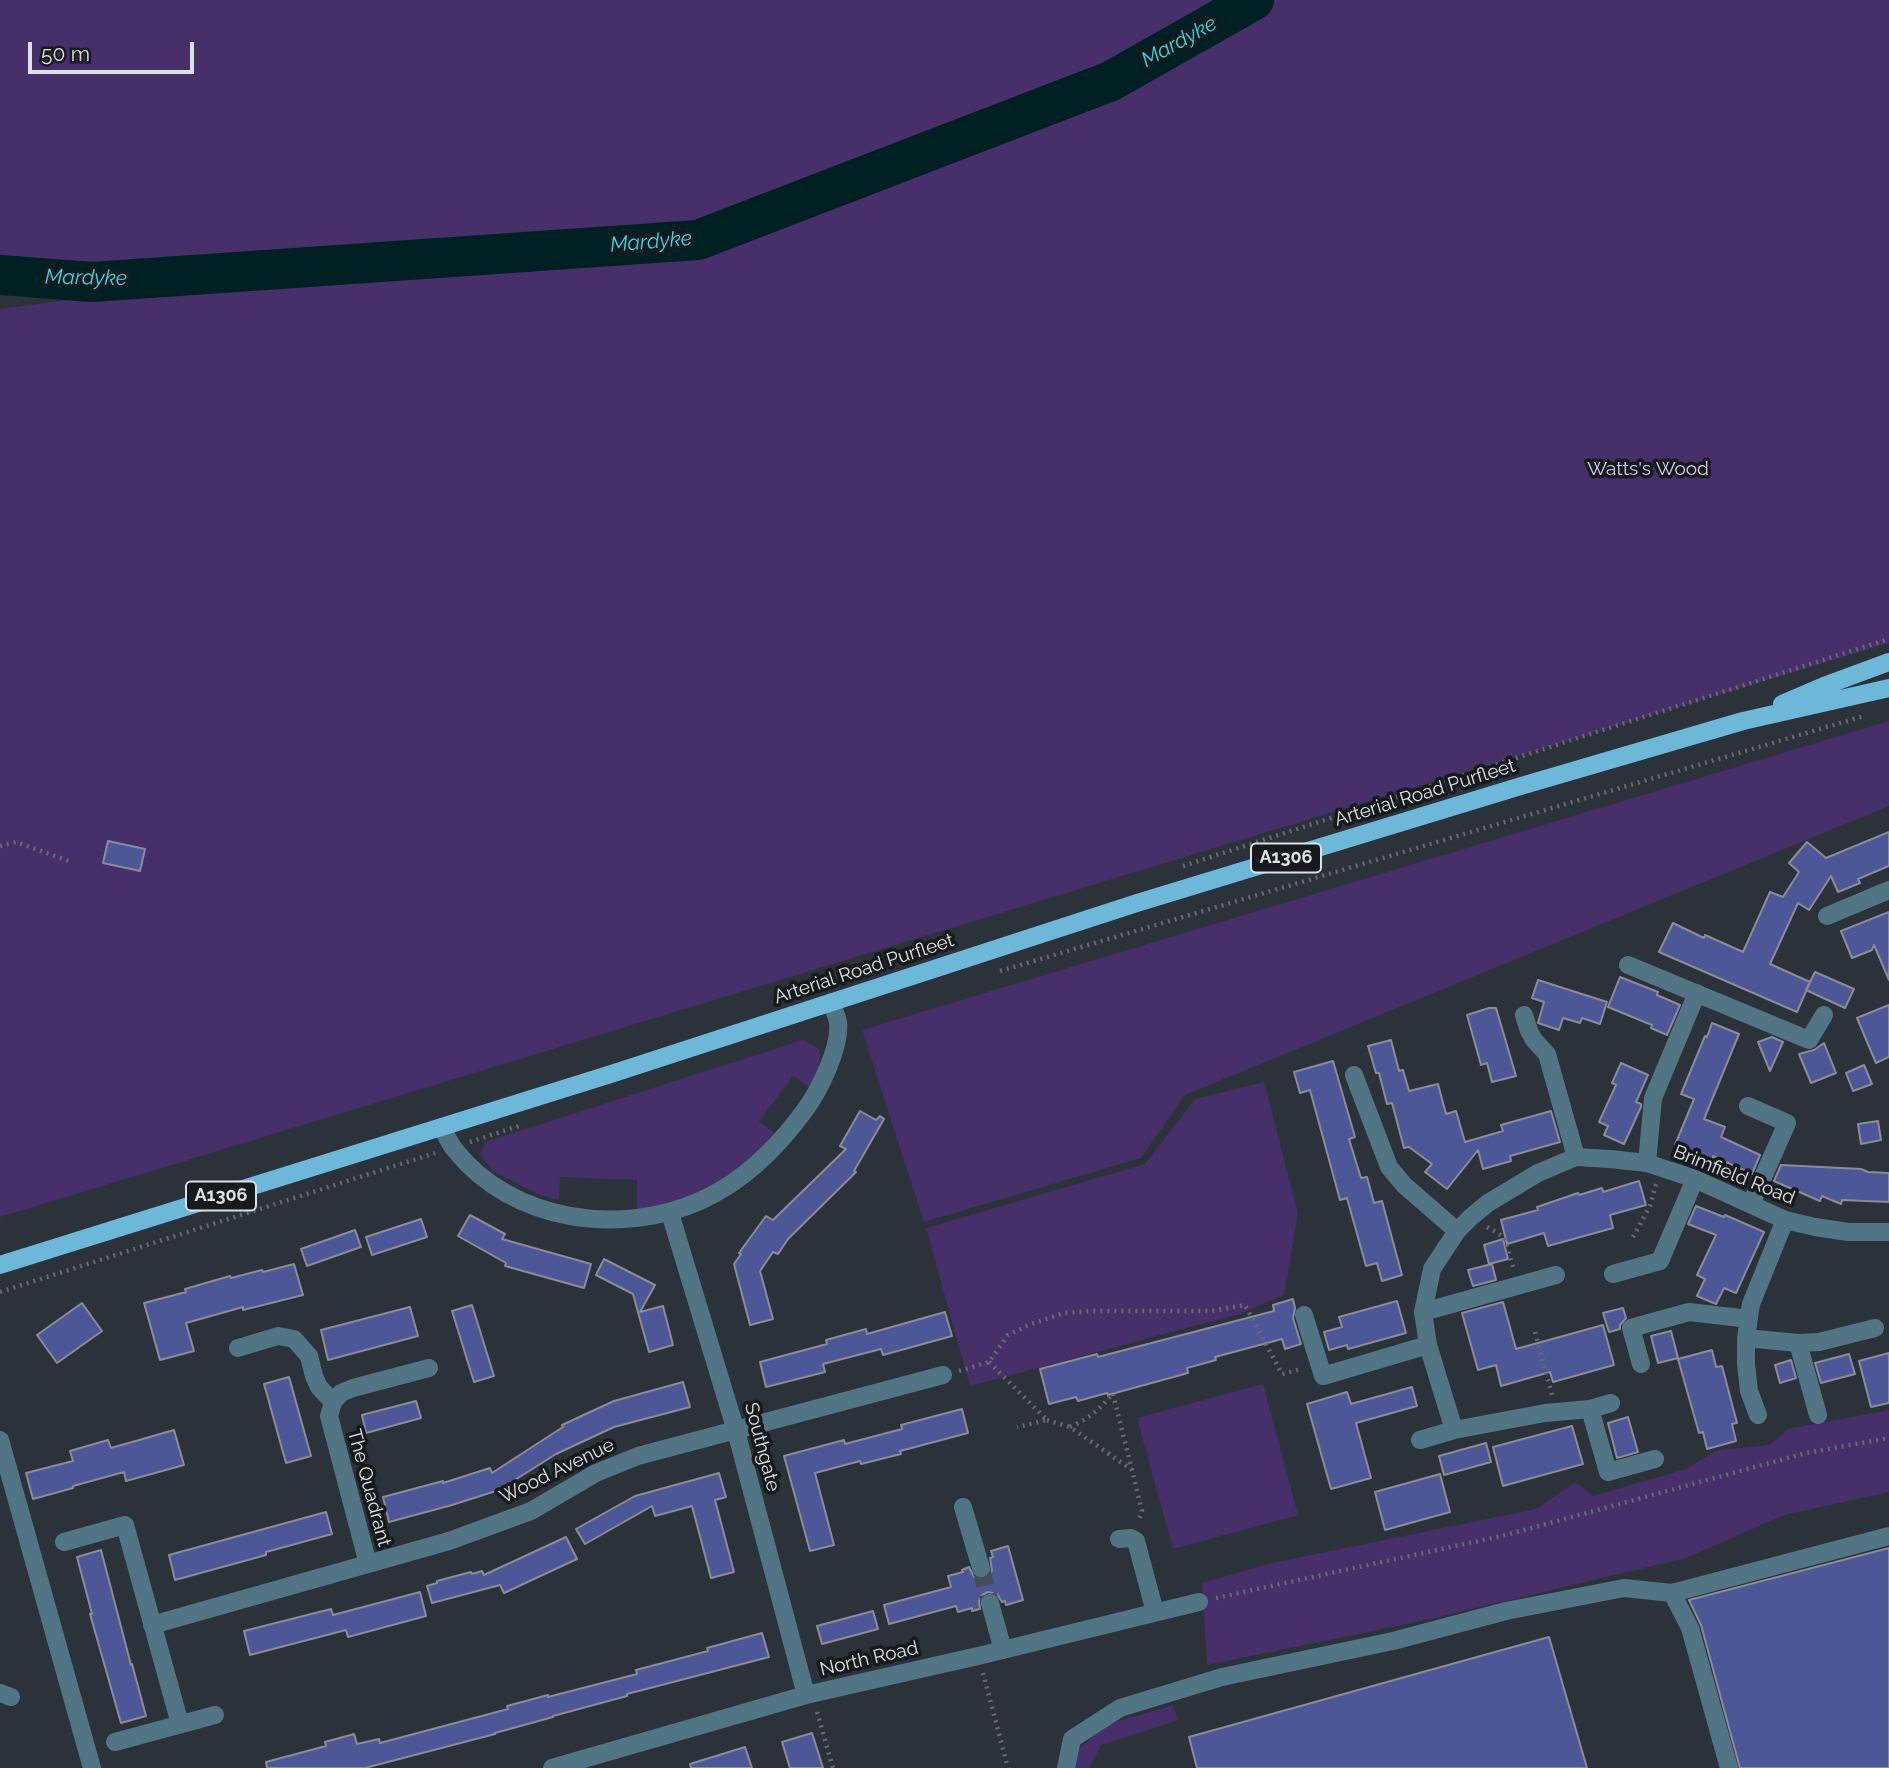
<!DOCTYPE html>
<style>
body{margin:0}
#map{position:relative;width:1889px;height:1768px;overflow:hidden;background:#2c323a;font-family:Raleway,sans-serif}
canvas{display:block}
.scale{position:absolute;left:28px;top:42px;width:166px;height:32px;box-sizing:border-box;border:4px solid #dce1e5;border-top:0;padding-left:9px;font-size:21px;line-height:24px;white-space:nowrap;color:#dce1e5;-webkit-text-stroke:5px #171a1d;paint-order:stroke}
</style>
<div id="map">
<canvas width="1889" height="1768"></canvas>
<div class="scale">50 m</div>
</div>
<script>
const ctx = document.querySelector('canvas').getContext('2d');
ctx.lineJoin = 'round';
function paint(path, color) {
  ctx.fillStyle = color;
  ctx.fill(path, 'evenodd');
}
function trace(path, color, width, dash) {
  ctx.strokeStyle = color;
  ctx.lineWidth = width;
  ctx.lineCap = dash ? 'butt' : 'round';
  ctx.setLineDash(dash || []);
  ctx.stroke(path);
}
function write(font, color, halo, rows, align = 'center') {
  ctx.font = font + ' Raleway,sans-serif';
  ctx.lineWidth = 7;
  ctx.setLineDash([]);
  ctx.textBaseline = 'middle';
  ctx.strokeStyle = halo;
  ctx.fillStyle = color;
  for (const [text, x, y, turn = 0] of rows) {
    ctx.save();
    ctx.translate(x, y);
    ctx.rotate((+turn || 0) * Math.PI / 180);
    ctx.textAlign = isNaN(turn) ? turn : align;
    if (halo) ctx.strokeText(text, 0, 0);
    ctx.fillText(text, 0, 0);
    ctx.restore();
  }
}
const green = new Path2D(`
 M0,0H1889V643L0,1217V309L137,291L126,263L0,258Z
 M1889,721V806L1185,1095L1141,1158L924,1222L862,1030Z
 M803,1040L819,1049C822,1065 818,1074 809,1087L793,1076L759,1121L780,1137L730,1180L668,1206L637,1209V1180L560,1177L559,1200L540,1195L493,1171L480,1154L485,1142Z
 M1264,1082L1298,1213L1284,1295L1239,1314L970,1386L926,1228L1145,1164L1195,1099Z
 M1263,1384L1298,1515L1173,1549L1137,1418Z
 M1889,1410V1492L1784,1515L1686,1558L1426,1620L1207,1665L1202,1583L1272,1563L1536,1509L1575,1482L1593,1496L1686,1469L1717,1450L1770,1445L1788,1429Z
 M1173,1705L1178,1720L1101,1745L1089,1768H1072L1078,1750L1108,1724Z`);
const river = new Path2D(`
 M0,275L92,282L698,240L1111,81L1254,0`);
const building = new Path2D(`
 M1889,832V866L1858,879L1860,883L1838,892L1831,876L1809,910L1798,903L1770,964L1810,982L1797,1012L1659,952L1673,923L1704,938L1705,935L1743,952L1770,892L1783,897L1799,872L1789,863L1807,842L1826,858Z
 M108,841L145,849L140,871L103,863Z
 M1889,912V980L1874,945L1872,950L1852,958L1841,931Z
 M1815,972L1854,989L1845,1008L1806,990Z
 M1620,977L1658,992L1657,995L1680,1005L1667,1035L1651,1028L1652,1025L1608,1007Z
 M1538,980L1607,1002L1600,1024L1582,1018L1580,1023L1563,1018L1559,1030L1538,1023L1544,1002L1532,998Z
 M1889,1005V1057L1876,1063L1857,1018Z
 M1489,1008H1496L1516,1076L1492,1082L1487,1063L1481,1065L1467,1015Z
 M1712,1023L1739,1034L1704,1119L1725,1127L1721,1137L1760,1155L1752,1174L1713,1156L1712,1160L1675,1145L1694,1099L1681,1094L1705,1036L1707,1037Z
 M1772,1037L1783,1042L1770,1071L1758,1042Z
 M1391,1040L1399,1071L1403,1070L1409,1091L1438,1084L1446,1114L1456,1111L1465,1142L1503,1131L1501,1125L1551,1111L1560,1142L1510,1156L1511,1161L1483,1169L1478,1150L1447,1189L1425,1172L1432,1164L1409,1147L1404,1148L1392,1103L1387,1104L1379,1073H1376L1368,1046Z
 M1824,1043L1836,1073L1811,1083L1799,1054L1814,1050Z
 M1333,1061L1355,1137L1349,1139L1361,1178L1367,1177L1374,1203L1382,1201L1402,1275L1382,1281L1377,1263L1366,1266L1347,1198L1340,1200L1310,1090L1300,1093L1294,1072Z
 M1621,1063L1648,1075L1636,1102L1641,1104V1107L1624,1144L1604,1135L1608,1126L1599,1122L1616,1085L1612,1083Z
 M1864,1065L1872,1084L1853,1091L1846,1073Z
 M860,1111L876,1120L880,1116L884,1119L854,1171L856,1172L788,1239L778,1254L773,1252L760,1271L773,1319L750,1325L734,1264L741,1254L739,1253L766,1216L773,1220L846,1149L840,1146Z
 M1878,1121L1881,1140L1861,1144L1858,1124Z
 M1781,1165L1861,1169L1868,1172L1889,1173V1202L1842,1200L1841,1204L1822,1196L1820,1201L1774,1181Z
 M1639,1181L1646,1205L1610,1215L1613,1228L1548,1246L1544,1233L1507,1244L1501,1220L1538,1210L1537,1207L1578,1193L1579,1195L1602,1188L1603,1192Z
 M1696,1206L1724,1217L1725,1215L1764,1232L1736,1293L1724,1288L1716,1304L1697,1296L1705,1279L1697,1275L1716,1235L1688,1224Z
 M470,1215L505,1234L502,1239L591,1264L584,1288L505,1266L506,1263L458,1236Z
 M421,1219L427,1237L372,1255L366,1237Z
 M355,1230L361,1247L307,1266L301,1249Z
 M1503,1239L1508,1259L1489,1264L1484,1245Z
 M604,1259L655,1285L640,1312L663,1306L673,1345L649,1352L633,1294L596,1275Z
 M294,1264L303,1295L243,1310V1307L186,1323L194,1351L160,1360L144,1303L186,1292L185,1289L230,1276L231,1278L262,1270L263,1272Z
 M1492,1264L1496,1280L1473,1286L1468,1270Z
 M1293,1299L1295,1308L1293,1318L1301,1344L1285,1349L1282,1339L1215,1357L1216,1360L1187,1368L1188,1373L1108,1395L1107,1393L1078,1401L1076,1397L1049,1404L1040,1369L1097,1354L1098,1357L1274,1311L1273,1305Z
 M1397,1301L1406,1333L1348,1349L1347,1345L1329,1350L1324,1332L1342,1327L1339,1317Z
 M1503,1302L1516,1349L1603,1325L1614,1365L1553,1382L1550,1372L1501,1386L1496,1365L1478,1370L1462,1313Z
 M82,1303L102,1331L57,1363L37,1335Z
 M472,1305L494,1376L474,1382L452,1311Z
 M410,1307L418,1336L328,1360L321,1330Z
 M1623,1308L1626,1318L1620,1325V1329L1609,1332L1603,1313Z
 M945,1312L952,1336L883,1355L881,1349L823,1364L825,1372L766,1387L760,1362L827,1344L826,1340L866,1329L867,1334Z
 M1671,1331L1678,1358L1658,1363L1651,1336Z
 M1712,1350L1716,1367L1722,1366L1737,1423L1732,1424L1736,1441L1707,1449L1703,1432L1699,1433L1678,1359Z
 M1889,1353V1403L1871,1407L1859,1361Z
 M1849,1354L1855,1374L1821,1383L1815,1363Z
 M1791,1360L1796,1378L1780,1383L1775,1365Z
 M289,1377L311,1456L286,1463L264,1384Z
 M683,1382L690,1407L614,1427L556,1454L499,1490L452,1505L389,1522L383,1497L443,1481V1483L490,1468L492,1473L563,1427L562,1425L614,1401Z
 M1412,1387L1417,1406L1356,1423L1371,1478L1331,1489L1307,1404L1347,1392L1351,1404Z
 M416,1401L421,1418L366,1433L362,1415Z
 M962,1409L968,1433L900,1451L901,1454L861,1464L860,1461L815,1473L834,1545L810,1551L784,1456L844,1440L845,1444L902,1429L901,1425Z
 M1628,1417L1638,1452L1617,1458L1608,1423Z
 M1572,1426L1583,1464L1503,1486L1493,1447Z
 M174,1430L184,1465L126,1481L124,1472L73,1486V1488L33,1499L26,1473L73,1461L70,1451L108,1440L111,1448Z
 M1486,1443L1491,1462L1444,1475L1439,1456Z
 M719,1473L726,1497L715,1500L734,1572L711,1578L692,1506L655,1516L652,1506L585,1544L576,1529L635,1496Z
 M1440,1474L1450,1512L1385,1530L1375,1492Z
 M326,1512L332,1534L266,1552V1555L175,1580L169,1555Z
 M566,1537L577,1559L504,1593L500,1585L432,1603L427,1586L437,1583V1581L471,1572L472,1574L482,1571L484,1575Z
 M1008,1546L1023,1600L1006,1605L1005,1601L1002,1602L997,1594L988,1592L982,1595L979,1600L980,1609L972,1611V1608L958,1612L956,1606L889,1624L884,1605L951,1587L948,1576L963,1572L962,1570L969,1567L974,1577L979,1579H985L990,1575L992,1570L990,1558L993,1557L991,1551Z
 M1889,1548V1768H1740L1701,1625L1689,1600Z
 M101,1550L131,1665L132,1664L146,1716L121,1723L90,1614H92L77,1557Z
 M420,1592L426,1616L348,1637L346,1630L250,1655L244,1631L331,1609L333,1615Z
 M873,1611L878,1629L822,1644L817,1626Z
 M762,1633L769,1657L627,1694V1696L553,1716V1717L495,1733V1734L365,1768H267L266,1762L326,1746L325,1742L354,1734L357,1744L379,1739L380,1743L508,1709L507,1706L548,1695V1697L637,1674L636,1670L708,1651L707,1648Z
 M1549,1637L1587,1768H1197L1189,1737Z
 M812,1733L823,1768H790L782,1742Z
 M745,1747L752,1768H691L690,1764Z`);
const minorTunnel = new Path2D(`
 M981,1568L990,1603`);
const path = new Path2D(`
 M0,846L16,842L69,861
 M1183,866L1584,736L1889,639
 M1000,971L1864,716
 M470,1142L522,1125
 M1487,1227L1504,1237L1514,1270
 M1633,1237L1650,1206L1656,1184
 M0,1292L435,1153
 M1535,1332L1552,1395
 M989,1362L1047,1420L1017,1427
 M959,1371L989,1362L1008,1335L1029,1325L1064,1313L1092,1311H1211L1245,1305L1282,1374L1301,1369
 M1113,1394L1132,1470
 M1047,1420L1070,1427L1132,1470L1142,1511L1138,1522
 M1070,1427C1090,1418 1099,1410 1112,1394
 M1216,1598L1506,1535L1806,1453L1889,1438
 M983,1673L1008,1768
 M817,1712L833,1768`);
const minor = new Path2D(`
 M1827,916L1889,890
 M1628,965L1809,1040L1824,1015
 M1524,1015L1529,1031L1534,1040L1547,1054L1576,1157
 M1354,1075L1389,1167L1404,1185L1457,1231
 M1748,1106L1787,1123L1751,1204
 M442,1127C446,1135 449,1143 455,1150C512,1222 621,1237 702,1200C744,1181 778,1147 805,1110C819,1091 841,1047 838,1022C837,1016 833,1008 831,1002
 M1647,1163L1653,1098L1697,993
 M670,1213L736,1431L806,1695
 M1613,1274L1660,1261L1695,1179
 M1423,1312L1556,1275
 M1304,1315L1323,1376L1428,1345
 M1746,1338L1798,1343L1819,1342L1875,1328
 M1798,1343L1818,1415
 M238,1348L278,1336L294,1339L309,1356L314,1376L319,1387L333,1402
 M1641,1364L1631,1328L1689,1312L1749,1319
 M1611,1403L1590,1409L1545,1413L1454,1430L1428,1345L1423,1312L1432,1269L1457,1231L1471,1217L1488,1203L1538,1173L1576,1157L1610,1159L1647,1163L1695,1179L1785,1220L1815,1227L1848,1232H1889
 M1590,1409L1608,1472L1655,1459
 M1758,1415L1749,1391L1746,1364V1338L1751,1304L1785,1220
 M0,1440L92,1768
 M1420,1440L1454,1430
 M963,1507L981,1568
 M1119,1539L1131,1538L1136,1541L1155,1612
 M64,1542L125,1525L180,1724
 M368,1564L329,1416L333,1402L341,1393L353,1388L429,1368
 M1672,1593L1889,1536
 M990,1603L1003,1650
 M152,1625L449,1541L531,1511L596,1473L638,1456L943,1375
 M0,1693L11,1697
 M115,1742L215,1715
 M552,1768L806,1695L978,1656L1199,1602
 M1066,1768L1072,1739L1120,1708L1222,1677L1393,1641L1506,1611L1624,1588L1672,1593L1690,1628L1729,1768`);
const major = new Path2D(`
 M1782,704L1824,686L1889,662
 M0,1265L611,1074L1137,903L1521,786L1743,721L1889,688`);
const shields = [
 [1286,858,70],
 [221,1196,70]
];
const shieldNames = [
 ["A1306",1286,858],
 ["A1306",221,1196]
];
const parkNames = [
 ["Watts's Wood",1648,469]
];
const streetNames = [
 ["Arterial Road Purfleet",1425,793,-17],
 ["Arterial Road Purfleet",864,969,-18],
 ["Brimfield Road",1734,1175,22],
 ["Southgate",762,1447,75],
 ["Wood Avenue",557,1471,-26],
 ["The Quadrant",369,1488,75],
 ["North Road",869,1659,-13]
];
const waterNames = [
 ["Mardyke",1179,42,-29],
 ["Mardyke",651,242,-5],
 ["Mardyke",86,278,1]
];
paint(green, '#472f6a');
trace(river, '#002023', 40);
paint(building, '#4d5696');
trace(building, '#8a8c97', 2);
trace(minorTunnel, '#464c54', 18, [18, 9]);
trace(path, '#666b72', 4.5, [2, 5]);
trace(minor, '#527585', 18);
trace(major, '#6db8d8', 18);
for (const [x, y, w] of shields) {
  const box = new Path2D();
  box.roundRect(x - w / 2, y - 14.5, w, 29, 5);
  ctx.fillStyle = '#171a1d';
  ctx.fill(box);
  trace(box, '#dce1e5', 2);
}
write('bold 18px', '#dce1e5', null, shieldNames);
write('19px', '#d7cbf1', '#171a1d', parkNames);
write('19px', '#dce1e5', '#171a1d', streetNames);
write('italic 21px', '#2cddeb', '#171a1d', waterNames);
</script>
